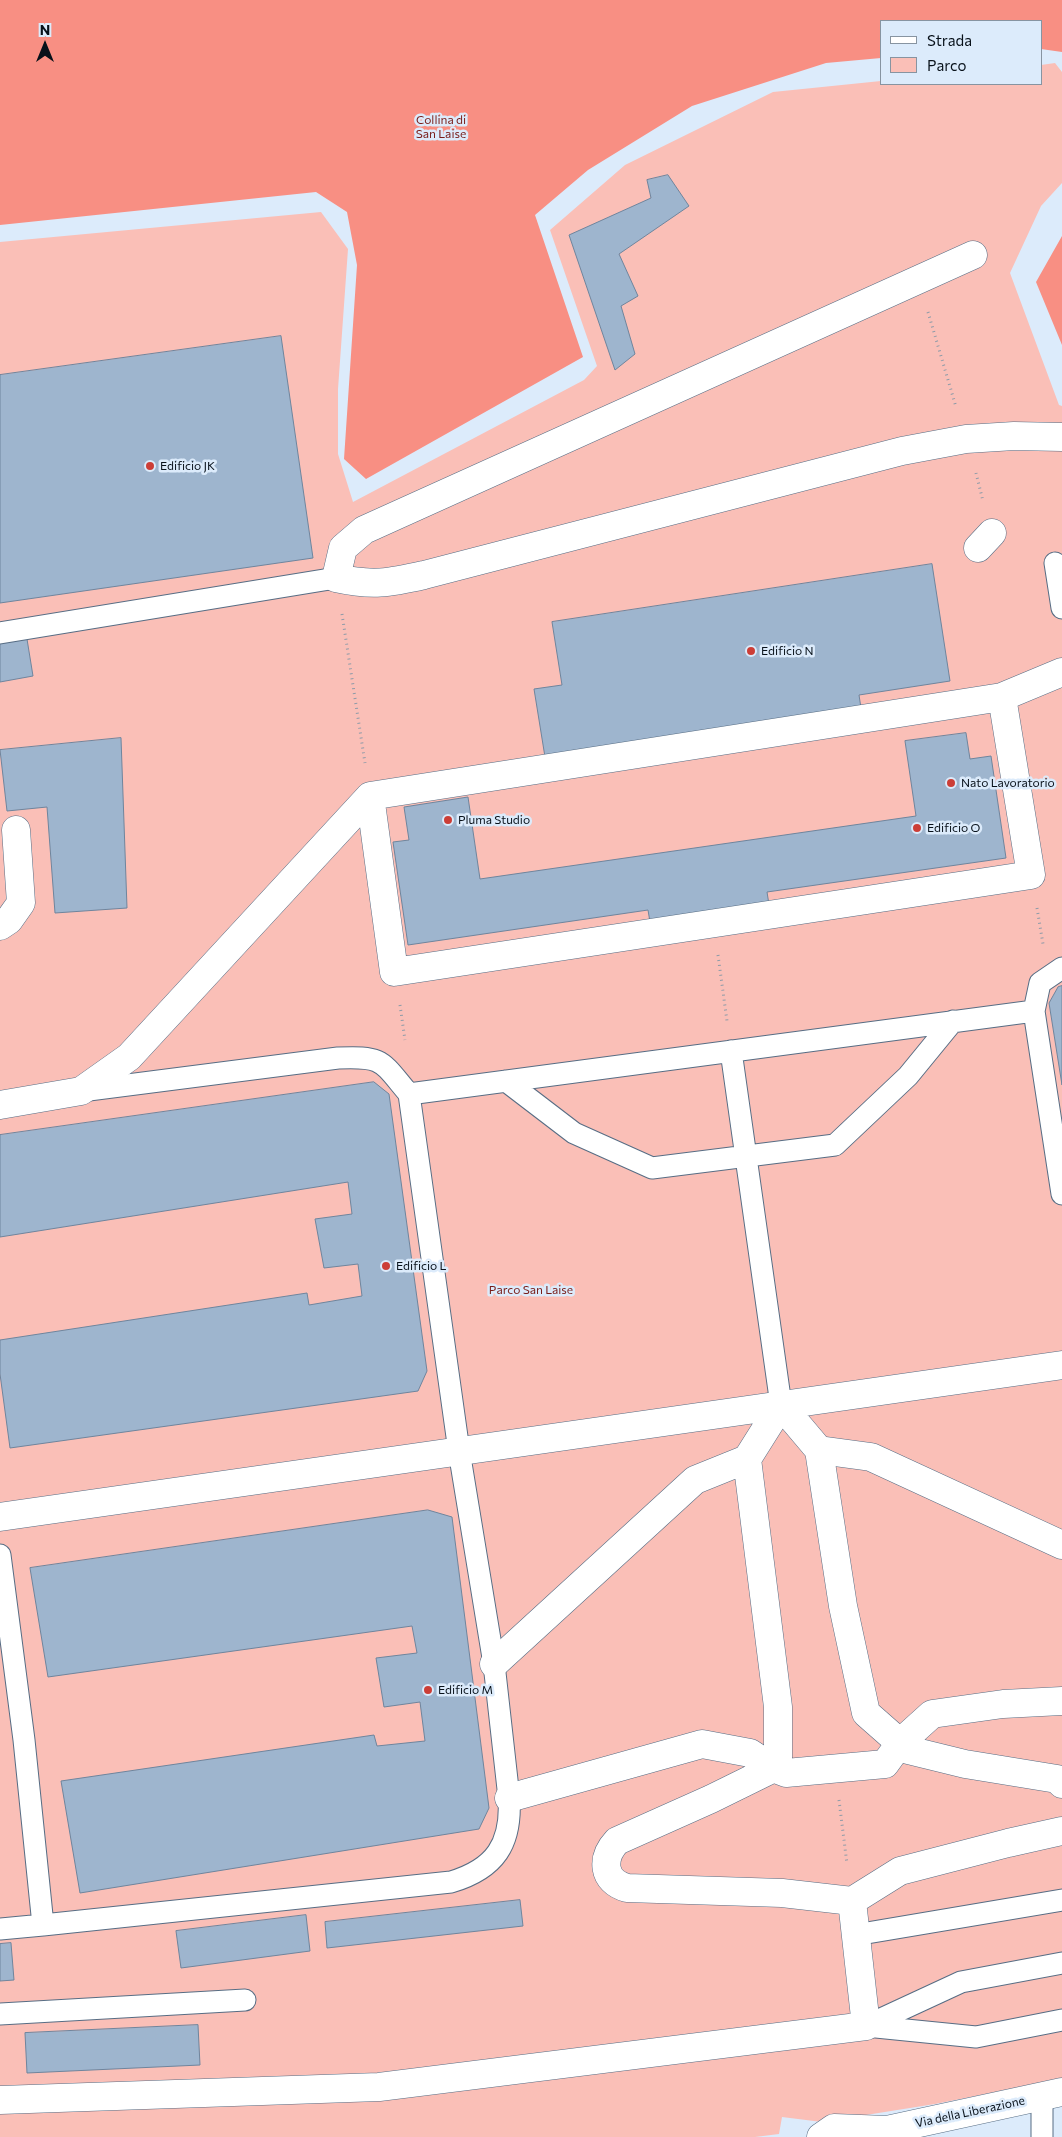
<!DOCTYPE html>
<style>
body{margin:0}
#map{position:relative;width:1062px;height:2137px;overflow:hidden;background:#dcebfb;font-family:Commissioner,sans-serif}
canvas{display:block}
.legend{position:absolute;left:880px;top:20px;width:162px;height:65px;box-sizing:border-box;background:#dcebfb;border:1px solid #8794a1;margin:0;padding:6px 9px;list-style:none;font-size:15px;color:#08111a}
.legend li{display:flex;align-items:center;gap:10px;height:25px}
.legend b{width:25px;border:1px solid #8794a1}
.north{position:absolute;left:20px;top:20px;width:50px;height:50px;-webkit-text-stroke:4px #dcebfb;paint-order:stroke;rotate:0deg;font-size:14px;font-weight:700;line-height:20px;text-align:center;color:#08111a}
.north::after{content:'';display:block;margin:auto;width:18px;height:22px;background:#08111a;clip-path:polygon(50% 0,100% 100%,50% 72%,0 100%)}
</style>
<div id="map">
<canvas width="1062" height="2137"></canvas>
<ul class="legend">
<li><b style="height:6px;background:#fff"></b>Strada</li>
<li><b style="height:14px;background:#fabfb7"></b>Parco</li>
</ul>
<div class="north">N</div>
</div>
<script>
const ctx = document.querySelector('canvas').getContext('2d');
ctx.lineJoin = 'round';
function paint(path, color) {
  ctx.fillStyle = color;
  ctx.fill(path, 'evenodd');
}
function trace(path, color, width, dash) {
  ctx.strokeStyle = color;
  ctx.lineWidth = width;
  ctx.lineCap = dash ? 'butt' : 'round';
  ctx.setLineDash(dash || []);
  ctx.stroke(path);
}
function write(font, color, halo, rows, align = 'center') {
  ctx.font = font + ' Commissioner,sans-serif';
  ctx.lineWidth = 5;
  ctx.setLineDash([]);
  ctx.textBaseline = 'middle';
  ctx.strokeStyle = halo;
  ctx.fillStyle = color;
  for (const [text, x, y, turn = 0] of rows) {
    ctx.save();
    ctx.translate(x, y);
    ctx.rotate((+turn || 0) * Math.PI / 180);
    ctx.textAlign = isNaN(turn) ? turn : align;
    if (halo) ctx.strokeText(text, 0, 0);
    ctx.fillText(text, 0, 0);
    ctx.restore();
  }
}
const green = new Path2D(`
 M1055,63L1062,72V183L1041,206L1010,273L1059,405L1062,406V2079L935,2104L822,2122L782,2117L779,2134L755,2137H0V242L321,212L348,249L338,389V454L353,502L584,380L597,366L550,230L625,165L773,92L881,81V84H1041V65Z`);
const forest = new Path2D(`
 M0,0H1062V52L1041,49V21H881V58L826,63L692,106L588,170L535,215L583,357L366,479L344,459L357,265L347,212L316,192L0,225Z
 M1062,236V345L1036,282Z`);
const building = new Path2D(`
 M668,175L689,206L619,254L638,296L621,306L635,354L615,370L569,235L651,198L647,180Z
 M281,336L313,558L0,603V375Z
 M932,564L950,681L859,695L861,708L545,757L534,689L562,685L552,622Z
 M27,639L33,676L0,682V643Z
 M966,733L970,759L991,756L1006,858L767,892L771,917L652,934L648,910L408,945L393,842L409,840L404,807L468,797L480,879L916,816L905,741Z
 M121,738L127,908L55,913L47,807L7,811L0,750Z
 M1062,986V1085L1049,1003L1058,987Z
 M374,1082L389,1094L427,1371L418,1391L10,1448L0,1374V1340L307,1293L309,1305L362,1296L358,1264L324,1268L315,1219L352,1214L348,1182L0,1237V1135Z
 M428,1510L452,1517L489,1808L479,1829L80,1893L61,1781L374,1735L377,1746L425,1741L420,1702L384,1707L376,1658L417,1653L412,1626L48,1677L30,1568Z
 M520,1900L523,1926L327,1948L325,1922Z
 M306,1915L310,1951L181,1968L176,1931Z
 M11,1943L14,1980L0,1981V1944Z
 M198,2025L200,2065L27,2073L25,2033Z`);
const path = new Path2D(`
 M928,312L956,407
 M976,473L983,501
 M342,614L365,763
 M1037,908L1043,944
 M718,955L727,1021
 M400,1005L405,1040
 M839,1800L847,1864`);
const lane = new Path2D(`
 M1055,563L1062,608
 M0,633L336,578
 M1034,1011L1040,983L1062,968
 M731,1051L781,1405
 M506,1081L574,1133L652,1168L835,1145L908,1076L953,1021
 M81,1091L338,1058C384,1056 381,1061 409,1094
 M0,1555L24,1740L43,1925L451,1882C495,1869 512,1844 509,1798L494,1664L459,1451L409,1094L1034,1011L1062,1194
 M0,1929L43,1925
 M855,1935L1062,1900
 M0,2014L245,2000
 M866,2026L961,1982L1062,1963
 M866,2026L976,2037L1062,2020
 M1042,2096V2137`);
const street = new Path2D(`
 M973,255L364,530L343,548L336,578C372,586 389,583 424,575L902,451L966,439L1014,436L1062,437
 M978,548L992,533
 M370,796L394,972L1031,875L1002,697
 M0,926L9,920L21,903L16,830
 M0,1105L81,1091L129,1057L370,796L1002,697L1062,672
 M819,1450L871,1457L1062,1545
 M0,1517L1062,1365
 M494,1664L695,1480L747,1459
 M1062,1784L1057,1779L965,1764L908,1750L866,1713L843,1606L819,1450L781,1405L747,1459L778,1707V1766L711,1799L617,1841C601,1858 602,1881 627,1888L782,1893L852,1901L900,1871L1008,1843L1062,1831
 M509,1798L702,1744L750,1753L773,1768L786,1773L885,1764L901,1742L932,1714L1003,1704L1062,1701
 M0,2100L379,2087L866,2026L852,1901
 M821,2137L834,2128L887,2130L1062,2092`);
const markers = [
 [150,466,5,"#cc3e37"],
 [751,651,5,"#cc3e37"],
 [951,783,5,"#cc3e37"],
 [448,820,5,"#cc3e37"],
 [917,828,5,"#cc3e37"],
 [386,1266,5,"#cc3e37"],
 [428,1690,5,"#cc3e37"]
];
const parkNames = [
 ["Collina di",441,120],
 ["San Laise",441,134],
 ["Parco San Laise",531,1290]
];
const poiNames = [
 ["Edificio JK",160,466],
 ["Edificio N",761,651],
 ["Nato Lavoratorio",961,783],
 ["Pluma Studio",458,820],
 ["Edificio O",927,828],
 ["Edificio L",396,1266],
 ["Edificio M",438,1690]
];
const streetNames = [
 ["Via della Liberazione",970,2112,-12]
];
paint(green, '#fabfb7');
paint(forest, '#f88f83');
paint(building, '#9eb5ce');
trace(building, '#6f859d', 1);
trace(lane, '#576d84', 23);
trace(street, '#576d84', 29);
trace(path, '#8e9ba8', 3, [1, 4]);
trace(lane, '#fff', 21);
trace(street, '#fff', 28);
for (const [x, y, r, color] of markers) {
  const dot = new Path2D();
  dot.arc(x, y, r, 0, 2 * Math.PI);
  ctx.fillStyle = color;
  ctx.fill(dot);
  trace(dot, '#dcebfb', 2);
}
write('12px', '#791d19', '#dcebfb', parkNames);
write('12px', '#08111a', '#dcebfb', poiNames, 'left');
write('12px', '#08111a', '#dcebfb', streetNames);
</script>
